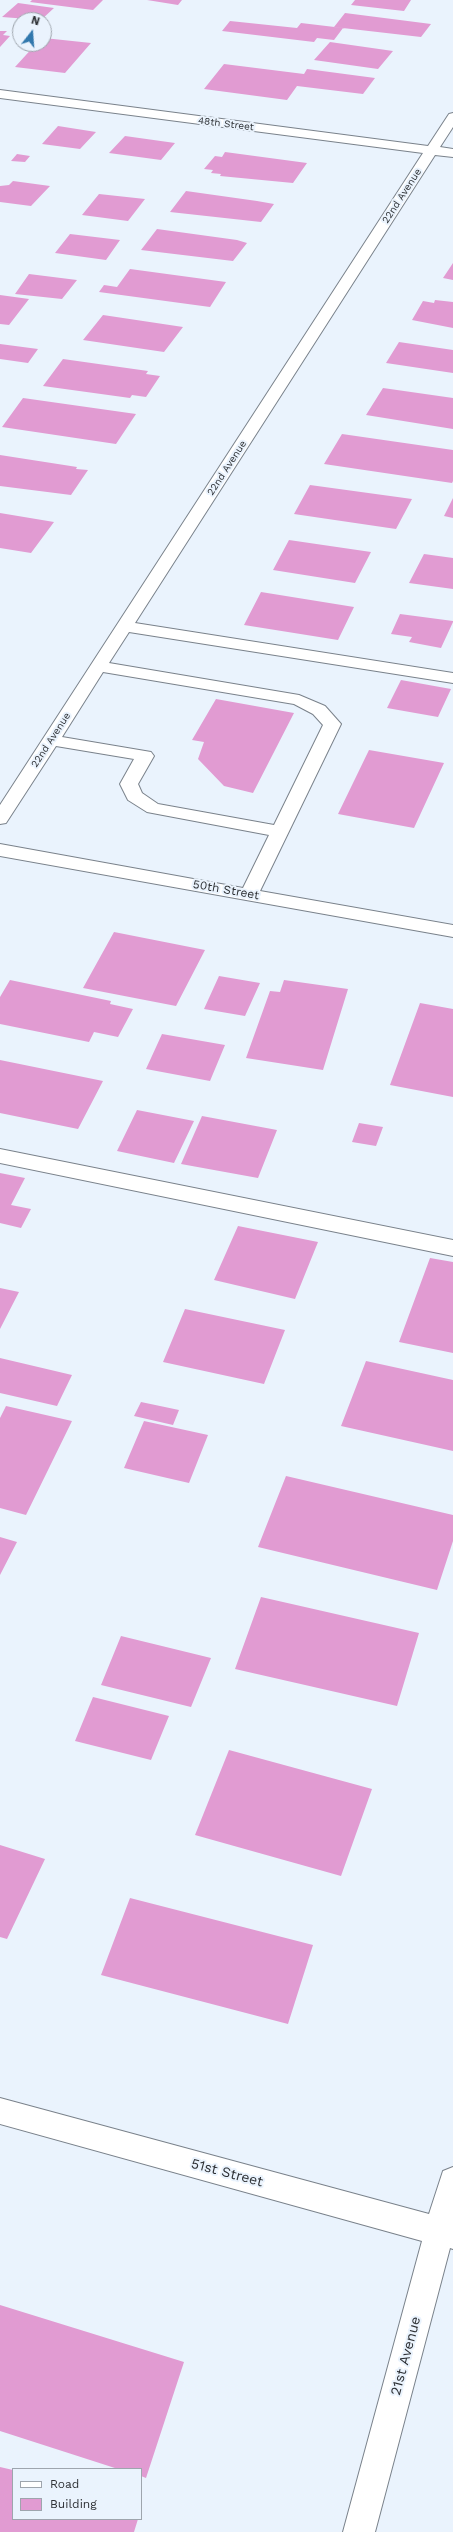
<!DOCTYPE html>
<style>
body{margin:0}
#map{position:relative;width:453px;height:2532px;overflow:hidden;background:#eaf3fd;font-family:"Work Sans",sans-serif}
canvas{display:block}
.legend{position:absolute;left:12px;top:2468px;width:130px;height:52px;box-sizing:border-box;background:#eaf3fd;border:1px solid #9ea5ad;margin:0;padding:5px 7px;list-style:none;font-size:12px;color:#2d3034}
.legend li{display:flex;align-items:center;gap:8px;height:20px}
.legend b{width:20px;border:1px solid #9ea5ad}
.north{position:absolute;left:12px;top:12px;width:40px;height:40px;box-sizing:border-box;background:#eaf3fd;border:1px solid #9ea5ad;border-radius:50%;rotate:17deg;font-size:11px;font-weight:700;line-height:16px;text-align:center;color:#2d3034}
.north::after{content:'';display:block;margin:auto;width:14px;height:18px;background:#3178ad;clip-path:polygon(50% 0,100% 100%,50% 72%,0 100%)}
</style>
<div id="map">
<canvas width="453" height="2532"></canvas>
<ul class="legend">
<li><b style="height:5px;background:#fff"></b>Road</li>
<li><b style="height:11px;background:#e19bd2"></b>Building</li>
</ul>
<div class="north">N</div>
</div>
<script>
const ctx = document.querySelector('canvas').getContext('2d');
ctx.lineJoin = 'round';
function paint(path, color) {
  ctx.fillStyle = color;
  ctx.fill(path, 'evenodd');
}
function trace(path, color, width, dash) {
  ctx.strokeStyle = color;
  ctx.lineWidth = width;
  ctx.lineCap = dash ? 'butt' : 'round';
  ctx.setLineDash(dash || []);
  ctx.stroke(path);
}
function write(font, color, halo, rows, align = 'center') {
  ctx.font = font + ' "Work Sans",sans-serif';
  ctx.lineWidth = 4;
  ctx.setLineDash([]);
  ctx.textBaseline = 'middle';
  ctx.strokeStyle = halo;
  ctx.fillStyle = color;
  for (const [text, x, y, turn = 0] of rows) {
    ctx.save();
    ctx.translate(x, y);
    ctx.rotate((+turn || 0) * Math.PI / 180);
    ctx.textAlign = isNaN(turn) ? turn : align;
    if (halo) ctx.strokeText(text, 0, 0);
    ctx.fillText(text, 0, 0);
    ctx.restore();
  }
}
const building = new Path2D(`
 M32,0H103L93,10L30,2Z
 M147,0H182L178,5Z
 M355,0H411L404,11L351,5Z
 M18,3L54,8L41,20L2,17Z
 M345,13L431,24L421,37L334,27Z
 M230,21L297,28L301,23L343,28L334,40L317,38L314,42L222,31Z
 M0,31H7L3,35L10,36L0,47Z
 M44,38L91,43L65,73L15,67L36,44H44Z
 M330,42L393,51L378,69L314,60Z
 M224,64L304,74L307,69L375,78L363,94L297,86L287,100L204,89Z
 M58,126L96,132L80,149L42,144Z
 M125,136L175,143L161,160L109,153Z
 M225,152L307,163L293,183L220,176L221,174L211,173L213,170L204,169L215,156L222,157Z
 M17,154L30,156L25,162L11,161Z
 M13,181L50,186L31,206L0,202V186L9,185Z
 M186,191L257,201L274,204L261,222L170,212Z
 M99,194L145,199L128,221L82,215Z
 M157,229L237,240L247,243L233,261L141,250Z
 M70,234L120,240L106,260L55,253Z
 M453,263V280L443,278Z
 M130,269L226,282L210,307L99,292L104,285L117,287Z
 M29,274L77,280L62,299L15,294Z
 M0,295L29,299L9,325L0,324Z
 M435,300L453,302V328L412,320L423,301L434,303Z
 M103,315L183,327L164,352L83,340Z
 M399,342L453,350V373L386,363Z
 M0,344L38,349L28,363L0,359Z
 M63,359L148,371L146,374L160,376L146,397L132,395L130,398L43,386Z
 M383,388L453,398V429L366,415Z
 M23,398L136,414L116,444L2,427Z
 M342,434L453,450V481L452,483L324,464Z
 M0,455L77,467L76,469L88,470L71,495L0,486Z
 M310,485L412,499L396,529L294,514Z
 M453,498V518L444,516Z
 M0,513L54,522L31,553L0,548Z
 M289,540L371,552L355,583L273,570Z
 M424,554L453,558V589L409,583Z
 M261,592L354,607L338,640L244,625Z
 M400,614L453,621V622L441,648L409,642L412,637L391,634Z
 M401,680L451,689L438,717L387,708Z
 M216,699L294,713L253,793L224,786L198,759L204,742L192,740Z
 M369,750L444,763L414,828L338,814Z
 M114,932L205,950L176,1006L83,988Z
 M219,976L260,983L245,1016L204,1009Z
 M10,980L111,1001L110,1004L133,1009L118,1037L94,1032L89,1042L0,1024V997Z
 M284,980L348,989L323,1070L246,1058L270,991L280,992Z
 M420,1003L453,1009V1097L390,1085Z
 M162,1034L225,1045L210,1081L146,1069Z
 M0,1060L103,1081L78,1129L0,1113Z
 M137,1110L194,1121L174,1163L117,1151Z
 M202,1116L277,1130L258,1178L181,1164Z
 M359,1123L383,1127L376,1146L352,1142Z
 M0,1173L25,1178L11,1205L31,1209L21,1228L0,1223Z
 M238,1226L318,1242L295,1299L214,1280Z
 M430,1258L453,1262V1353L399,1342Z
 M0,1288L19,1292L0,1329Z
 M185,1309L285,1330L264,1384L163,1362Z
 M0,1358L72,1375L57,1406L0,1393Z
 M366,1361L453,1380V1451L341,1426Z
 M141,1402L179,1410L173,1425L134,1416Z
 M6,1406L72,1421L26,1515L0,1508V1418Z
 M144,1421L208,1435L189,1483L124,1468Z
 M286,1476L453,1515V1541L437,1590L258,1547Z
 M0,1537L17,1542L0,1575Z
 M261,1597L419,1633L397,1706L235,1669Z
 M121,1636L211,1658L191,1707L101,1685Z
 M93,1697L169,1716L151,1760L75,1741Z
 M229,1750L372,1789L341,1876L195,1835Z
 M0,1845L45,1859L7,1939L0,1937Z
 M130,1898L313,1945L288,2024L101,1975Z
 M0,2305L184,2362L146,2478L141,2476V2469H118L0,2431Z
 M0,2467L13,2470V2519H138L134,2532H0Z`);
const minor = new Path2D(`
 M0,90L428,146L449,114L453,113V127L440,147L453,149V157L435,155L135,623L453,673V683L129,632L109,663L299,695L325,706L341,724L260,891L453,925V937L0,856V844L243,888L269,835L147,812L128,800L120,784L134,759L56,746L6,823L0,824V805L423,153L0,98ZM103,672L294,704L313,714L323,725L274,825L158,804L142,793L138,784L154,756L151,752L62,737Z
 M0,1149L453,1240V1256L0,1163Z
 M0,2098L429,2214L443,2171L453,2167V2249L450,2248L375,2532H343L422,2241L0,2124Z`);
const farStreetnames = [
 ["48th Street",226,124,7],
 ["22nd Avenue",402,196,-57],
 ["22nd Avenue",227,468,-57],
 ["22nd Avenue",51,740,-57]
];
const streetNames = [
 ["50th Street",226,890,10]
];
const nearStreetnames = [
 ["51st Street",227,2173,15],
 ["21st Avenue",406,2356,-75]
];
paint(building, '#e19bd2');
trace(minor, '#7a828b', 2);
paint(minor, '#fff');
write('10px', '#2d3034', '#eaf3fd', farStreetnames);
write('12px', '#2d3034', '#eaf3fd', streetNames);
write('14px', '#2d3034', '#eaf3fd', nearStreetnames);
</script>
